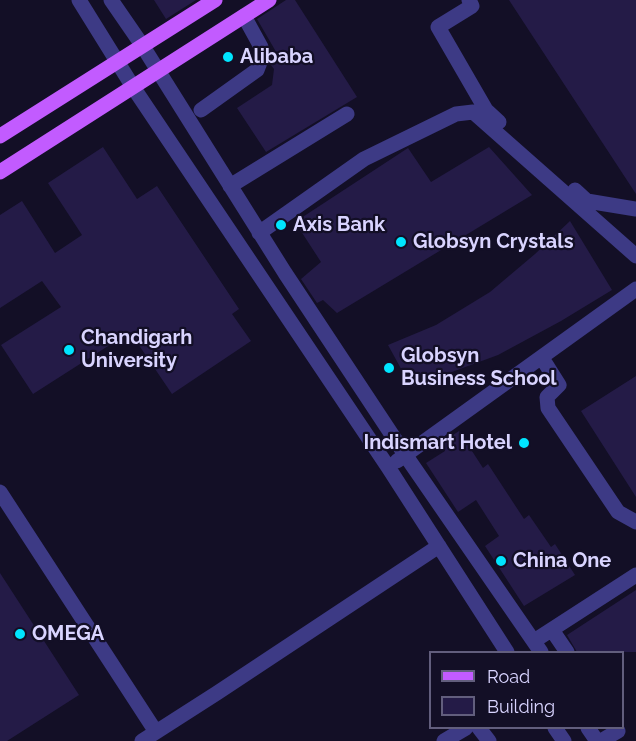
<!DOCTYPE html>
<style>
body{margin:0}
#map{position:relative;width:636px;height:741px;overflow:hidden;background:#130f26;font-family:Raleway,sans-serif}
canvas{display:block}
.legend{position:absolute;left:429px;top:651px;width:195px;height:78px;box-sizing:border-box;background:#130f26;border:2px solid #625e7d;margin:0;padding:8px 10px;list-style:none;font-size:18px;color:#d9d4ff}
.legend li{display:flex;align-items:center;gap:12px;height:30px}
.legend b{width:30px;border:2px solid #625e7d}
</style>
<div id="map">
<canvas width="636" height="741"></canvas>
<ul class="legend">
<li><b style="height:8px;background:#c25bff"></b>Road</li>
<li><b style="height:16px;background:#241b47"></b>Building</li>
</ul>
</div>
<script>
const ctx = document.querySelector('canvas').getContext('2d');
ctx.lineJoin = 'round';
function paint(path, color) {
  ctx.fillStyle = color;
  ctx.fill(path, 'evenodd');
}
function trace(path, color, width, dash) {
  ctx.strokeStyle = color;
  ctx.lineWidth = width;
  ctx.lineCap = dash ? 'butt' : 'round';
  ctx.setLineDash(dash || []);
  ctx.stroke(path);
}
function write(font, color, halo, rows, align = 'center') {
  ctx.font = font + ' Raleway,sans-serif';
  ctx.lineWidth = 4.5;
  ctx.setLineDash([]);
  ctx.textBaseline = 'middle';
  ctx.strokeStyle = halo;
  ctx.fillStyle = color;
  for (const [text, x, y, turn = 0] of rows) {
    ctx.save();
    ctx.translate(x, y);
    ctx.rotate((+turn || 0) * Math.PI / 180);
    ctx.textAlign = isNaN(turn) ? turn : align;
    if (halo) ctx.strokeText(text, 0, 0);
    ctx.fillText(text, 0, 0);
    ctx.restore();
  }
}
const building = new Path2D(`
 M154,0H196L166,19Z
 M286,0H295L357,97L266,152L237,108L272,85L274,69L270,64L275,50L257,19Z
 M509,0H636V194Z
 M103,147L137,199L157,186L239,309L232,314L251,341L172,394L130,332L33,394L1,345L61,307L42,281L0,308V215L22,201L55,253L82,235L48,183Z
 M489,147L532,195L337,313L323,300L317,303L301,279L321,262L295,222L408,148L431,182Z
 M570,221L612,290L561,321L498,355L411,387L388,345L436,325L490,292L535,254Z
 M636,376V497L581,411Z
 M459,431L483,468L488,464L524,519L529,515L551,547L555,544L575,575L524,606L485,546L499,536L476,500L458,512L426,463L445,451L441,443Z
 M0,573L79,695L7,741H0Z
 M636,590V652H577L567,635Z`);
const minor = new Path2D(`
 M79,0L133,87L388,467L507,652
 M111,0L142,45L285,273L406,456L541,652
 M469,0L472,6L438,27L486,110L499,122
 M201,110L257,70L262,57L261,47L244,16
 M230,186L347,114
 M575,190L587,201L636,209
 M259,233L364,159L456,114L473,112L636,256
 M542,358L559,385L547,397L548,408L618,512L636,522
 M397,461L636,289
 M0,492L156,732
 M552,630L567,652
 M534,641L636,575
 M479,728L489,741
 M555,728L564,741
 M588,728L597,741
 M142,741L217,693L439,546
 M444,741L466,728
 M601,741L618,731`);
const major = new Path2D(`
 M0,136L215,0
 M0,172L269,0`);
const markers = [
 [228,57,6,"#00e5ff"],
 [281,225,6,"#00e5ff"],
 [401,242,6,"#00e5ff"],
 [69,350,6,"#00e5ff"],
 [389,368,6,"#00e5ff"],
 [524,443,6,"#00e5ff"],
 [501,561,6,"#00e5ff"],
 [20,634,6,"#00e5ff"]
];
const poiNames = [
 ["Alibaba",240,57],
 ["Axis Bank",293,225],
 ["Globsyn Crystals",413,242],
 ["Chandigarh",81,338],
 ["University",81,361],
 ["Globsyn",401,356],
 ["Business School",401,379],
 ["Indismart Hotel",512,443,"right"],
 ["China One",513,561],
 ["OMEGA",32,634]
];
paint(building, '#241b47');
trace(minor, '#3d3a85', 15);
trace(major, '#c25bff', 15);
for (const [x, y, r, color] of markers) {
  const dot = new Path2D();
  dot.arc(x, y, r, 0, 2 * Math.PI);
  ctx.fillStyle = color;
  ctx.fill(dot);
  trace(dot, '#130f26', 2);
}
write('bold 20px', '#d9d4ff', '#130f26', poiNames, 'left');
</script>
